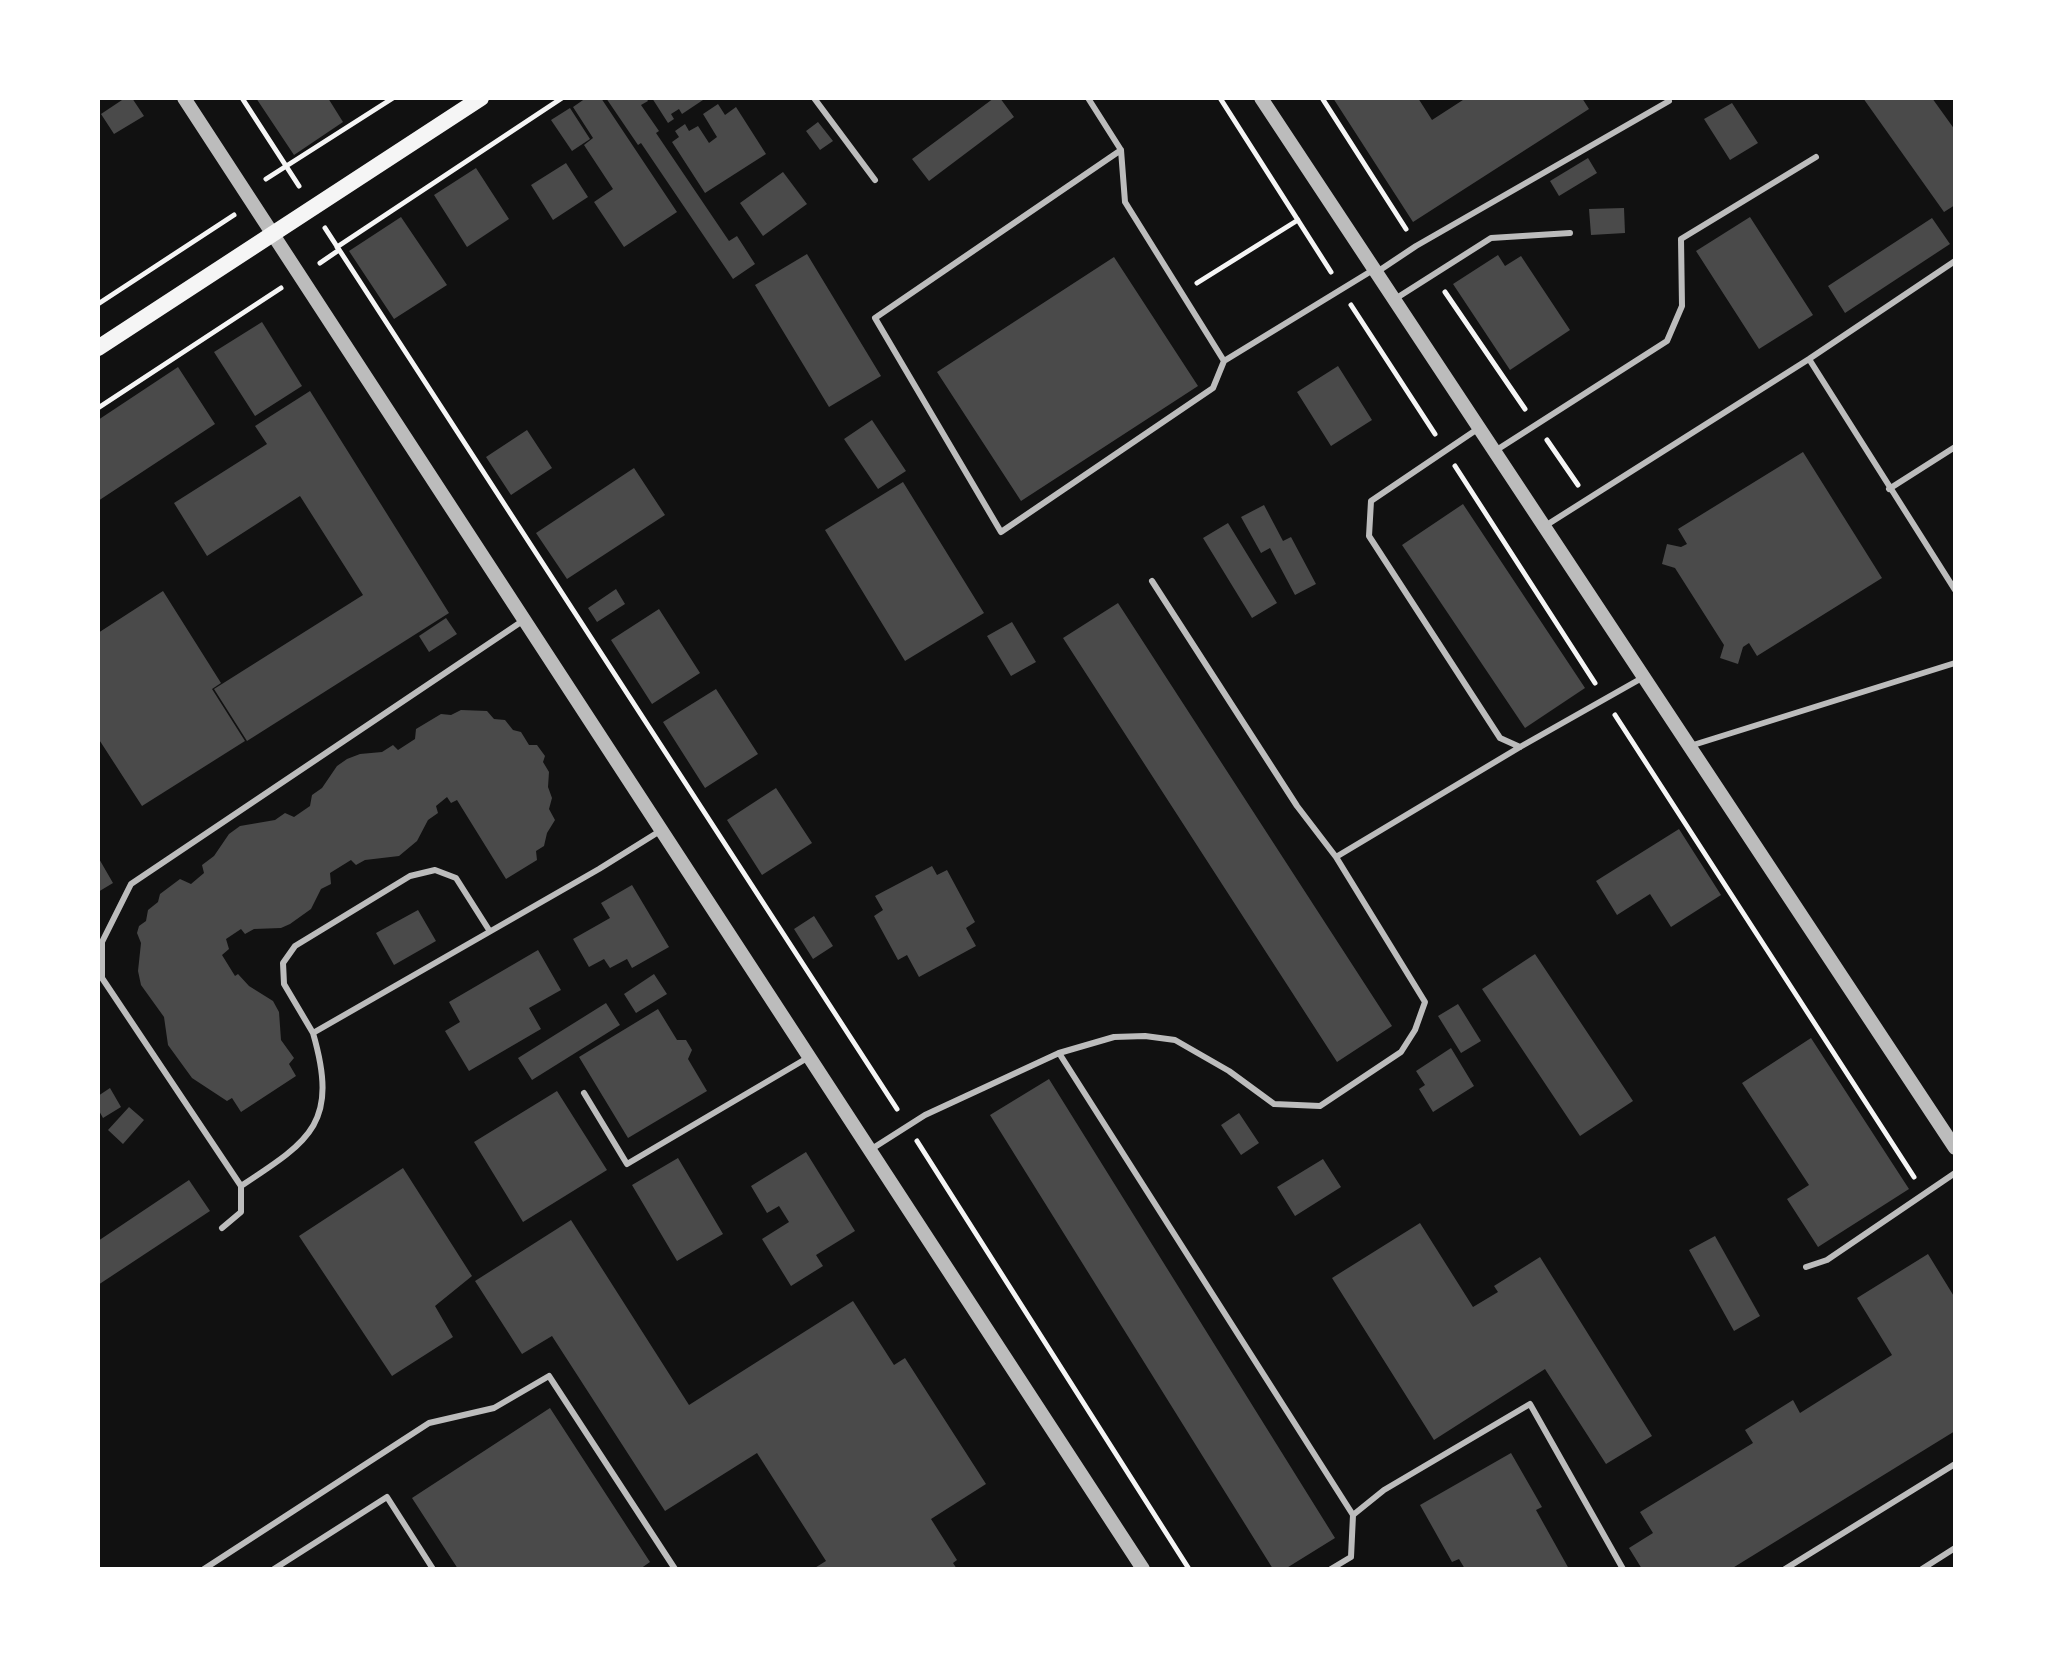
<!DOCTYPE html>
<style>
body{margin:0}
#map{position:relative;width:2053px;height:1667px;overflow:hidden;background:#111;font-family:"Times New Roman",serif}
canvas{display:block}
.frame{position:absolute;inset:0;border:100px solid #fff;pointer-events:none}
</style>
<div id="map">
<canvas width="2053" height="1667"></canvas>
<div class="frame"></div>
</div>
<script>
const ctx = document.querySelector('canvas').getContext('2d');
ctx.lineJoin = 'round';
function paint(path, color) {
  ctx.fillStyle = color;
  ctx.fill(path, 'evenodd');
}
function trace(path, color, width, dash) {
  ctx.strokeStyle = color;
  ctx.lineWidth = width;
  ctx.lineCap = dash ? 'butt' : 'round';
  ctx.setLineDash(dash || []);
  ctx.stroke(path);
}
const building = new Path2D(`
 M125,98H132L144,116L114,134L101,114Z
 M256,98H328L343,122L294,155Z
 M586,98H601L677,212L624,247L594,202L613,189L584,145L593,138L573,107Z
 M606,98H646L648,101L641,105L659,131L656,133L729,241L737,236L755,264L733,279L641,143L638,145Z
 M652,98H706L682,114L679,109L671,114L674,119L668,123Z
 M994,98H1000L1014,117L929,181L912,159Z
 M1333,98H1418L1432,120L1466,98H1582L1589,109L1413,222Z
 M1863,98H1932L1955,130V205L1944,212Z
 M1732,103L1758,143L1730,160L1704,119Z
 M718,104L725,115L736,107L766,154L705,193L672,142L679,137L675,131L685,124L689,131L698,126L709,143L717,137L703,114Z
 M570,108L590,139L572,151L551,120Z
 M818,122L833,141L820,150L806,131Z
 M1588,158L1597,173L1559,196L1550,181Z
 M566,163L588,197L553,220L531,185Z
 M476,168L509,219L467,247L434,195Z
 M783,172L807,204L763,236L740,203Z
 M1624,208L1625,233L1591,235L1589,209Z
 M401,217L447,285L394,319L349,251Z
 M1750,217L1813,315L1759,349L1696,251Z
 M1932,218L1950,244L1845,313L1828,286Z
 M807,254L881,376L829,407L755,285Z
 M1498,255L1505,266L1521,256L1570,330L1510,370L1453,284Z
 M1114,257L1198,386L1021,501L937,372Z
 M262,322L302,386L255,416L214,352Z
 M1338,366L1372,420L1331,446L1297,392Z
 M178,367L215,424L98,501V420Z
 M310,391L449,613L247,741L214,689L363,595L300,496L207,556L174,503L267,444L255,426Z
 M872,420L906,471L878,489L844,439Z
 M527,430L552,468L511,495L486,457Z
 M1803,452L1882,578L1757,656L1749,643L1743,647L1738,664L1720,658L1724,645L1675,568L1662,564L1667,544L1681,547L1687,544L1678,529Z
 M634,468L665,515L567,579L536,533Z
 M903,482L984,613L905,661L825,530Z
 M1463,504L1585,688L1525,728L1402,545Z
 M1264,505L1283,541L1291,537L1316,584L1295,595L1270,548L1261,553L1241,517Z
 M1228,523L1277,603L1252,618L1203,538Z
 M616,589L625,604L597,622L588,608Z
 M163,591L221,683L212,689L245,741L142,806L98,738V633Z
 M1118,603L1392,1026L1337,1062L1063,638Z
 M659,609L700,673L652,704L611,640Z
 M446,618L457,634L429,652L419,636Z
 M1012,622L1036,662L1011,676L987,636Z
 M716,689L758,754L705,788L663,722Z
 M461,710L487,711L494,719L505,720L513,730L521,732L529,745H537L545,756L543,762L549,772L548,787L552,798L549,809L555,820L547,833L544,846L536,851L537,860L506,879L457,800L451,803L447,797L436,806L438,813L428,820L417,841L399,856L365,860L356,865L351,860L330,873L331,884L321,889L311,909L290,924L281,928L254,929L245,934L241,929L226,939L229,949L222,955L235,976L238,974L249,986L273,1001L279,1012L281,1040L294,1058L289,1064L296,1076L241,1112L232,1098L227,1101L192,1078L168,1045L164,1017L141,985L138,971L141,943L137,933L139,926L146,921L148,910L158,902L160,894L180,879L191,884L204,873L202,865L214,856L229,834L240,826L275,820L285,813L294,817L310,806L312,795L322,788L337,766L347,759L360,754L382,752L393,745L398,750L415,739L416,729L441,714L451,715Z
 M776,788L812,843L762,875L727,820Z
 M1679,829L1721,895L1671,927L1650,894L1617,915L1596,881Z
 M98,857L113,883L98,892Z
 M932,866L937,875L947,870L975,922L966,928L976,946L919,977L907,955L898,960L874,916L883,910L875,896Z
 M632,885L669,947L632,968L627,959L610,968L604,959L589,967L573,939L610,918L601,903Z
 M418,910L436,941L394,965L376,933Z
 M814,916L833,946L813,959L794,929Z
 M538,950L561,990L529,1008L541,1029L469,1071L445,1031L460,1022L449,1002Z
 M1535,954L1633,1101L1580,1136L1482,989Z
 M654,974L667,994L636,1013L624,994Z
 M606,1003L620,1025L532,1080L518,1058Z
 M1458,1004L1481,1041L1461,1053L1438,1016Z
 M658,1009L677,1040H686L692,1050L688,1059L707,1091L628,1138L579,1057Z
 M1811,1038L1909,1189L1818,1247L1787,1199L1809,1185L1742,1083Z
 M1451,1048L1474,1086L1433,1112L1419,1089L1425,1085L1416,1071Z
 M1049,1079L1335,1538L1285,1569H1273L990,1115Z
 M110,1088L121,1107L103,1118L98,1109V1096Z
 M557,1091L607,1170L523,1222L474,1142Z
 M129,1107L144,1120L123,1144L108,1130Z
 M1239,1113L1259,1143L1241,1155L1221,1125Z
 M806,1152L855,1231L816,1255L823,1266L791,1286L762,1239L789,1222L779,1206L767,1213L751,1186Z
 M678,1158L723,1234L677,1261L632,1185Z
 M1323,1159L1341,1187L1295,1216L1277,1187Z
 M403,1168L472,1276L435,1306L453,1337L392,1376L299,1236Z
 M189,1180L210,1211L98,1285V1241Z
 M571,1220L689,1405L853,1301L894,1365L905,1358L986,1484L931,1519L957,1560L953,1563L957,1569H813L826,1561L757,1453L665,1511L552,1336L522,1354L475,1281Z
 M1420,1223L1473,1307L1498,1292L1494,1286L1540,1257L1652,1436L1606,1464L1545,1369L1434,1440L1332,1278Z
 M1715,1236L1760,1316L1734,1331L1689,1250Z
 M1928,1254L1955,1298V1431L1731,1569H1642L1629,1548L1653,1533L1640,1512L1753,1443L1745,1430L1793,1400L1800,1413L1892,1355L1857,1298Z
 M550,1408L650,1562L640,1569H458L412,1498Z
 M1511,1453L1542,1507L1536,1510L1569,1569H1465L1459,1559L1452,1562L1420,1505Z`);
const path = new Path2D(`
 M242,98L299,186
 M1220,98L1331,272
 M1322,98L1406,229
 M266,179L393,98
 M325,228L897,1109
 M337,247L562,98
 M320,263L339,250
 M1197,283L1298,220
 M1445,292L1525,409
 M98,304L234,215
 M1351,305L1435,434
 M98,408L281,288
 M1547,440L1578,485
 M1455,466L1595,683
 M1615,715L1914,1177
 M917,1141L1189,1569`);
const service = new Path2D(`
 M814,98L875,180
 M1088,98L1121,150L875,318L1001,532L1213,388L1224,361L1373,270
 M1121,150L1125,202L1224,361
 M1377,272L1416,246L1669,101L1667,98
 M1395,299L1491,238L1570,233
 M1809,359L1955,590
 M1479,428L1371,501L1369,536L1500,738L1520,747
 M1495,451L1667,341L1682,306L1681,239L1816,157
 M1889,489L1955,447
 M1545,526L1809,359L1955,261
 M1152,581L1297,806L1336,857
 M524,620L131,884L102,942V978L241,1186C311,1140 339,1123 313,1033L599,869L660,831
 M1690,746L1955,663
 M313,1033L284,984L283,963L295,946L410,876L435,870L456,878L489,930
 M1059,1053L1114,1037L1145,1036L1175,1040L1229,1071L1274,1104L1320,1106L1401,1052L1415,1030L1425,1002L1336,857L1520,747L1642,678
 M584,1093L627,1164L809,1057
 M870,1150L925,1115L1059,1053L1353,1515L1384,1490L1530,1404L1623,1569
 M222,1228L241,1212V1186
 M1806,1267L1827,1260L1955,1173
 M204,1569L429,1423L494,1408L549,1376L675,1569
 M274,1569L387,1497L433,1569
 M1331,1569L1351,1557L1353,1515
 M1785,1569L1955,1464
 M1922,1569L1955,1548`);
const tertiary = new Path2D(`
 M184,98L1143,1569
 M1261,98L1955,1148`);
const secondary = new Path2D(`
 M98,348L481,98`);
paint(building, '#4a4a4a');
trace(path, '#f5f5f5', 5);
trace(service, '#bcbcbc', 6);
trace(tertiary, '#bcbcbc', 14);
trace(secondary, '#f5f5f5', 16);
</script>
